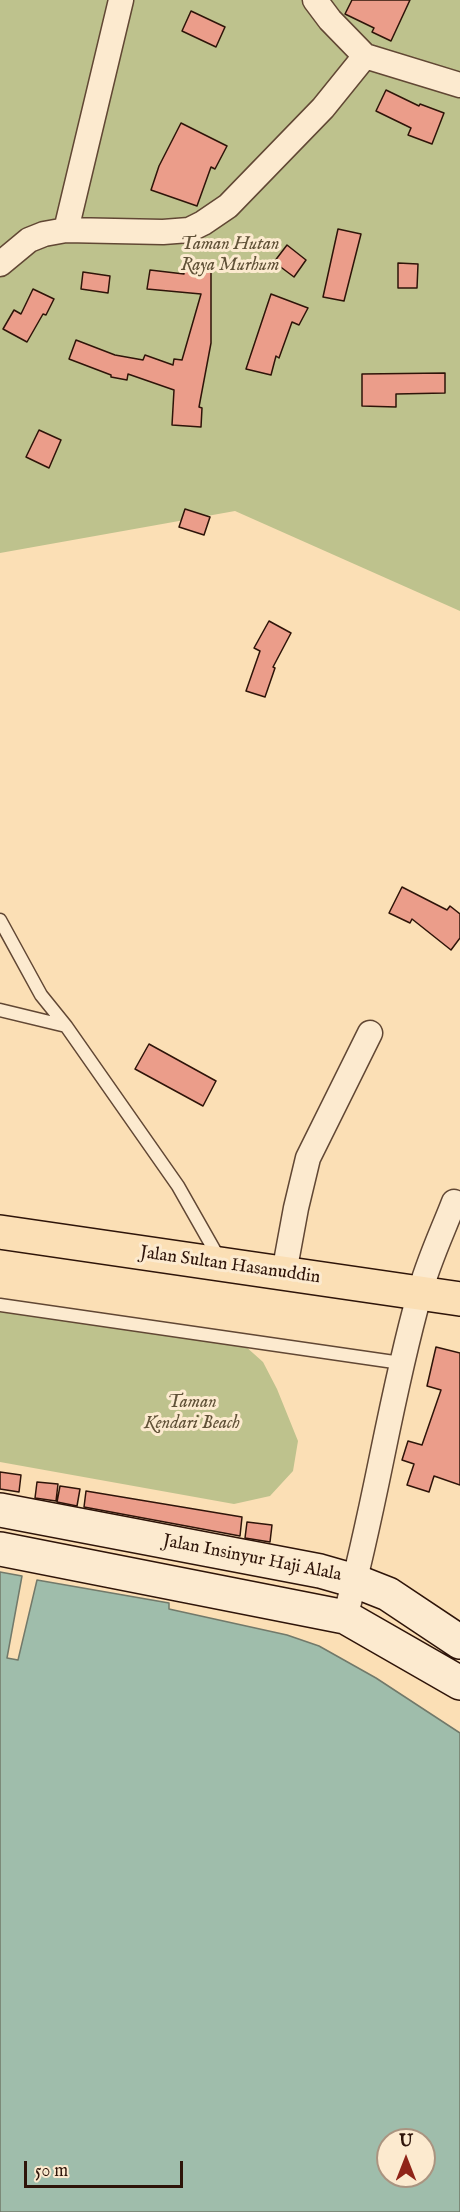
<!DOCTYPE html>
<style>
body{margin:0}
#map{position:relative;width:460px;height:2212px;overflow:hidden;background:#fbdfb5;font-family:"IM FELL English",serif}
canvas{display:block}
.north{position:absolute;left:376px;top:2128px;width:60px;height:60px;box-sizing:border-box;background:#fceacf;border:2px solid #aa9480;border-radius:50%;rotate:0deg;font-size:16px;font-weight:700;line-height:24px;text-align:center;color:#2e1409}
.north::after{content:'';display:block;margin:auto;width:21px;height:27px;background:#8f2418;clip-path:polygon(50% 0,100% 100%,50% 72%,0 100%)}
.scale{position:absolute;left:24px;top:2161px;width:159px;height:27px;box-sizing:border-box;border:3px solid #2e1409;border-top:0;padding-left:8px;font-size:18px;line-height:21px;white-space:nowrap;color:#2e1409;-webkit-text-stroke:4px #fceacf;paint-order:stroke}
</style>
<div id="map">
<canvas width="460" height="2212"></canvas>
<div class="north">U</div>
<div class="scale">50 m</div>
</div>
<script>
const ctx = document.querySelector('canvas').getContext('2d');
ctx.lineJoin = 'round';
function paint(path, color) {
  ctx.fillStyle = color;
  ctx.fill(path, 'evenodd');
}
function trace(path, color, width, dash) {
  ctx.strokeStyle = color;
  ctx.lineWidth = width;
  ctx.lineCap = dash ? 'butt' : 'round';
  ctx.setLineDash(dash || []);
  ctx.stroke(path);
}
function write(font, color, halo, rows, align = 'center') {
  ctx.font = font + ' "IM FELL English",serif';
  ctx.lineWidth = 6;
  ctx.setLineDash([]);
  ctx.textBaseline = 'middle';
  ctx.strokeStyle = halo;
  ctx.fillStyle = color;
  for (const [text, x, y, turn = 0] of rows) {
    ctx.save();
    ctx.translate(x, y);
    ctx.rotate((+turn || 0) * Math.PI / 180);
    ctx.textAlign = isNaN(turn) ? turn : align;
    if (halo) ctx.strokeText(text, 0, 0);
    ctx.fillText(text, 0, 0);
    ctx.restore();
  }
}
const green = new Path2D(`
 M0,0H460V611L235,511L0,553Z
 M0,1307L235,1337L263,1362L277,1389L298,1441L293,1471L270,1496L234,1504L0,1462Z`);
const water = new Path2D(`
 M0,1572L22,1576L7,1658L18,1660L37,1580L169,1603V1609L287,1635L319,1646L376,1678L460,1733V2212H0ZM388,2140H424V2176H388Z`);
const building = new Path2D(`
 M352,0H410L391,41L372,32L374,28L345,14Z
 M191,11L225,27L216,47L182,31Z
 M386,90L419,106L420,104L444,113L432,144L408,135L411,128L376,111Z
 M181,123L227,146L215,169L211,167L197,206L151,190L159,166Z
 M338,229L361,234L344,301L323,297Z
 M287,245L306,260L294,277L274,262Z
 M211,262V343L199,407L202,408L201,427L172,425L174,390L128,374L127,380L111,377V375L69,359L76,340L115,355L143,360L145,355L173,365L174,359L182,360L201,294L147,289L150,270L184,274L183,263Z
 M398,263L418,264L417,288H398Z
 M83,272L110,276L108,293L81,289Z
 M33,289L54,299L46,315L43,314L27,342L3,329L14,310L21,314Z
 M271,294L308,308L299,325L292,322L279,358L276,356L271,375L246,369Z
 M445,373V393L396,394V407L362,406V374Z
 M39,430L61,440L49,468L26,457Z
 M185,509L210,517L204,535L179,527Z
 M269,621L291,633L273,667L275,668L265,697L246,691L260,651L254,648Z
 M402,887L447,910L450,906L460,914V938L451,950L412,919L410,923L389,913Z
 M149,1044L216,1081L203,1106L135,1069Z
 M436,1347L460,1353V1485L434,1476L429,1492L407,1485L414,1464L402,1460L408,1441L422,1445L441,1390L427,1386Z
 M0,1472L21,1475L19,1492L0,1489Z
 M37,1482L58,1484L56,1501L35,1498Z
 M60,1486L80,1489L77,1506L57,1502Z
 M86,1491L242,1517L240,1536L84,1507Z
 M247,1522L272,1525L270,1542L245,1538Z`);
const service = new Path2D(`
 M0,920L41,995L66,1026L178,1186L220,1260
 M0,1010L66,1026
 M0,1305L401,1363`);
const minor = new Path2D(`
 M365,56L460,85
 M66,230L121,0
 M0,264L29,240L44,234L66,230L163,232L189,230L203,223L228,206L323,108L365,56L330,20L315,0
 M284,1273L296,1208L308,1158L370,1033
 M345,1617C375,1511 389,1402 419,1296C427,1264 442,1233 454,1202`);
const secondary = new Path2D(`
 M0,1510L320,1571L355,1581L388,1594L460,1642
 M0,1549L345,1617L460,1683`);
const trunk = new Path2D(`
 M0,1232L460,1299`);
const parkNames = [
 ["Taman Hutan",230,245],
 ["Raya Murhum",230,266],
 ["Taman",192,1403],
 ["Kendari Beach",192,1424]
];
const streetNames = [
 ["Jalan Sultan Hasanuddin",230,1266,8],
 ["Jalan Insinyur Haji Alala",252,1559,11]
];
paint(green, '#bec28d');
paint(water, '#9fbdab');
trace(water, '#72796a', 1.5);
paint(building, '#eb9d8a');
trace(building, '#2e1409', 1.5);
trace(service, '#614734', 15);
trace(minor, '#614734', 27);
trace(secondary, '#2e1409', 36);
trace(trunk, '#2e1409', 36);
trace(service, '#fceacf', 12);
trace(minor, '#fceacf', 24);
trace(secondary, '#fceacf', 33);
trace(trunk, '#fbdfb5', 33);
write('italic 18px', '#605137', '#fceacf', parkNames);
write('18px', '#2e1409', '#fceacf', streetNames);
</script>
